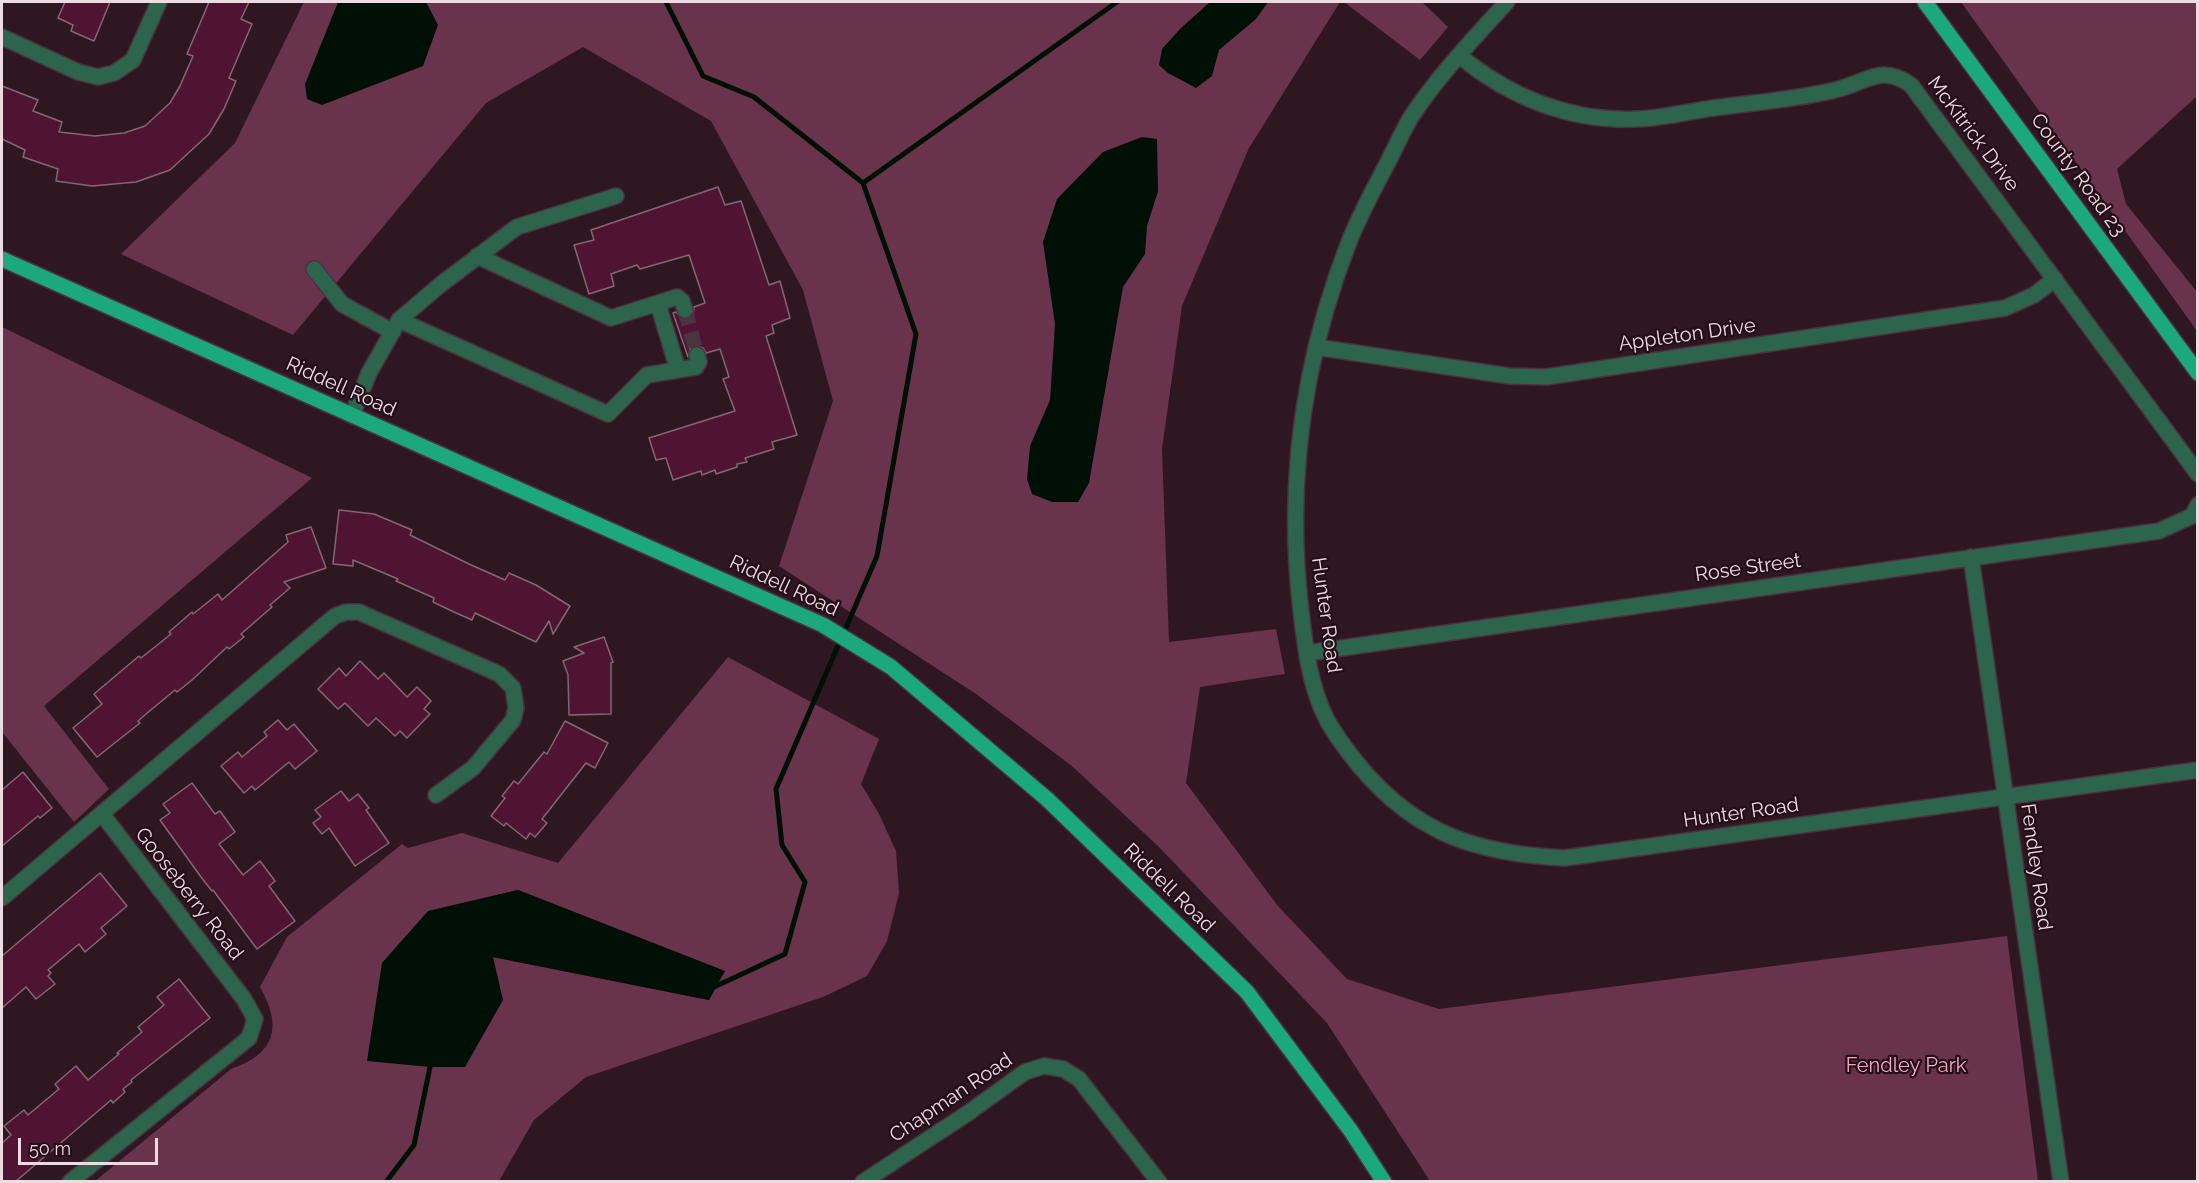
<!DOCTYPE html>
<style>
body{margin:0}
#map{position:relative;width:2199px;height:1183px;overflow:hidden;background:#2f1722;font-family:Raleway,sans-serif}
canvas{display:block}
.frame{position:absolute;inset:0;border:3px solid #ecdbe1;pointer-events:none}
.scale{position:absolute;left:18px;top:1138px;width:140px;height:27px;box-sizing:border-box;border:3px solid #ecdbe1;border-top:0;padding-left:8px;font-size:18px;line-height:21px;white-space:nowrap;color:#ecdbe1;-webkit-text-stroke:4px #250e18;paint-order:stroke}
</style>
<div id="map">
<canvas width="2199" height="1183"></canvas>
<div class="frame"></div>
<div class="scale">50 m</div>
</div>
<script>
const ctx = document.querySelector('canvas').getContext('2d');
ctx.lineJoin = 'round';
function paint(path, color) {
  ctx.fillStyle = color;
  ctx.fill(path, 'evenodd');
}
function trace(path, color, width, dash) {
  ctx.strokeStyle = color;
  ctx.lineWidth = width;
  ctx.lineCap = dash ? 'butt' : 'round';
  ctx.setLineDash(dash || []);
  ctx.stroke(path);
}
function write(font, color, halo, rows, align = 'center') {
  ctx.font = font + ' Raleway,sans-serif';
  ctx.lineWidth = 4.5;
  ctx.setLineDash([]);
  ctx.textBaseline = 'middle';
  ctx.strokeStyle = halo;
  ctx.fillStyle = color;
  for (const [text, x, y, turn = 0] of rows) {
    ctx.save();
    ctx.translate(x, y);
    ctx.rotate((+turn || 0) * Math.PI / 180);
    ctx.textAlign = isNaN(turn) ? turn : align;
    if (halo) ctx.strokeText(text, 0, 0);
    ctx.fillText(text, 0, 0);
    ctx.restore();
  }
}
const green = new Path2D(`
 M304,2H1340L1249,148L1182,306L1162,449L1169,642L1276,629L1285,674L1200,687L1186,783L1278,906L1347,979L1439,1009L2007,936L2038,1181H1430L1327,1023L1159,847L1072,766L976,694L779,566L833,401L803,290L711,121L583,47L486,103L293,335L121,254L235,143Z
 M1344,2H1422L1448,27L1420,60Z
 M1961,2H2197V96L2117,169L2126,204L2197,292V331Z
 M2,327L312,478L44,706L109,789L74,822L2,732Z
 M728,657L879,739L861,784L879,814L896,851L899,893L887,941L867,976L823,997L586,1077L534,1120L499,1181L94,1182L231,1069C275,1054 283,1027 260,987L287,937L402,844L408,848L462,833L558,863ZM518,890L724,971L709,1000L492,957L382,963L429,911Z`);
const water = new Path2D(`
 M338,2H426L438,25L423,66L322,105L307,99L305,84Z
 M1210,2H1268L1256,19L1219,50L1212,76L1196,88L1168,73L1159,65L1162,49L1180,29Z
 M1142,137L1157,139L1158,191L1147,226L1145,254L1123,287L1089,483L1078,502H1052L1032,494L1027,479L1030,446L1050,400L1055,324L1043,242L1057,199L1103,152Z
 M518,890L725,971L709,1000L493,957L503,1000L465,1067H430L367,1061L382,963L428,911Z`);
const stream = new Path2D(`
 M666,2L703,76L754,97L863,183L916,334L877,556L776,789L782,845L805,882L785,954L714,987
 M863,183L1117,2
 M386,1182L414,1145L430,1067`);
const building = new Path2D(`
 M65,2H110L94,41L71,31L73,25L58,18Z
 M209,2H249L241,19L252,24L229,78L236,81L224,109L209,134L170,170L136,182L92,186L56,181L58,169L23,157L25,150L2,139V86L38,100L33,111L62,122L59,132L95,136L124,133L145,126L170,103L180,86L193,56L187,54Z
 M718,187L725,205L741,201L769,285L780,281L790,318L772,325L774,333L766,336L797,435L772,442L774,449L745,458L747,462L737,464V467L716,474L715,470L702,475L701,471L673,480L666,458L656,460L649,438L735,411L723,379L729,377L720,349L706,353L703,348L695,346L690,349L688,357L673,313L676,312L682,319H688L693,316L694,307L705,303L689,255L640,269L637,265L611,274L614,286L589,294L574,245L594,240L591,230Z
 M339,510L374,514L412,530L410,535L469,564L505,580L509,573L536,585L570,606L553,634L549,621L536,642L475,613L472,620L454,612L433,602L434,598L396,581L398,579L353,560V566L333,564Z
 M311,527L326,568L284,582L290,588L270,605L272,607L241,634L244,637L229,649L227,647L192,680L177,692L175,690L146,714L138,721L140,723L97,757L73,728L102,704L94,694L139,656L141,658L171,634L169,632L192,612L193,614L218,594L222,600L288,542L286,535Z
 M604,637L613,662L611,663V714L569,715L568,675L563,661L584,653L574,647Z
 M360,661L378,679L384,673L407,697L417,687L431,701L424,709L430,714L407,738L400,731L395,736L376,718L368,726L345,703L338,709L318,689L339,668L346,676Z
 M278,720L287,730L294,724L317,751L295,769L289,762L255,790L252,786L244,793L221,766L238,752L242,757L267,736L264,732Z
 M565,721L608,743L595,768L586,763L542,819L547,823L535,837L530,833L526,839L506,823L504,826L491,816L505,798L502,796L514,781L518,784L544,752L547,754Z
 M23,772L52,808L40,818L38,816L2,846V790Z
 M192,783L215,814L220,811L235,832L219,844L243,875L260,861L275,881L269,886L295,921L257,949L213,890L212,891L201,877L160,820L170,813L163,804Z
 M341,791L349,801L358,794L369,808L366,810L389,843L355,866L329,828L322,834L313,823L321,817L315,810Z
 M100,873L127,906L101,928L106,934L85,952L79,944L48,970L51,973L48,976L55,984L36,999L26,987L2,1008V956Z
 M179,979L210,1018L131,1080L132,1082L123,1089L125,1092L113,1103L111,1100L15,1182H2V1143L11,1135L4,1126L24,1110L28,1115L59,1089L55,1084L76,1066L88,1080L119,1054L117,1053L142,1032L138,1027L164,1005L157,997Z`);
const minorTunnel = new Path2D(`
 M685,310L697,355`);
const minor = new Path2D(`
 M1507,2C1474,38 1438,76 1411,117C1403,131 1396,146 1389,160C1375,187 1360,214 1349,242C1303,360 1286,485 1301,611C1305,647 1310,687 1327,720C1336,737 1349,753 1361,768C1418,835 1479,854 1565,858L2198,770
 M2,37L78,72L98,77L114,73L133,60L159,2
 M1460,56C1509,97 1571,122 1636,119C1665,118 1693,110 1722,107C1760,102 1798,99 1835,90C1867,83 1880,63 1911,85L2198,474
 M477,256L611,318L677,297L682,301L685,310
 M314,269L342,304L393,332
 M658,304L678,370
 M399,320L608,414L647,375L696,367L699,362L697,355
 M1316,347L1509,376L1546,377L2005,308L2034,295L2055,279
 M352,415L369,373L399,320L440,285L517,227L616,196
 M1971,557L2061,1182
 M1307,653L2159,531L2192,516L2198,505
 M2,898L335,616L346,612H359L499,674L513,688L516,708L513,720L473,768L436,795
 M70,1182L249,1038L255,1019L244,999L102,814
 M863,1182L968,1113L1025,1072L1044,1066L1063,1069L1079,1079L1159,1182`);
const major = new Path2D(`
 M1925,2L2198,373
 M2,259L823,625L891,667L1047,799L1247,992L1351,1131L1384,1182`);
const streetNames = [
 ["McKitrick Drive",1973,134,53],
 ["County Road 23",2078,175,54],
 ["Appleton Drive",1687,335,-8],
 ["Riddell Road",341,387,24],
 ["Rose Street",1748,568,-8],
 ["Riddell Road",784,586,25],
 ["Hunter Road",1326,615,82],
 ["Hunter Road",1741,813,-8],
 ["Fendley Road",2036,867,82],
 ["Riddell Road",1169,888,44],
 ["Gooseberry Road",189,894,52],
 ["Chapman Road",951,1098,-34]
];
const parkNames = [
 ["Fendley Park",1906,1066]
];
paint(green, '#69334c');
paint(water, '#001007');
trace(stream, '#001007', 5);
paint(building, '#501433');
trace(building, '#856773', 1.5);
trace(minorTunnel, '#4b343f', 15, [15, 8]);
trace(minor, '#49323d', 18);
trace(major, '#49323d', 18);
trace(minor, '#2d644d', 15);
trace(major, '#1ba87a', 15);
write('20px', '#ecdbe1', '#250e18', streetNames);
write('20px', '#f6a8c8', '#250e18', parkNames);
</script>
